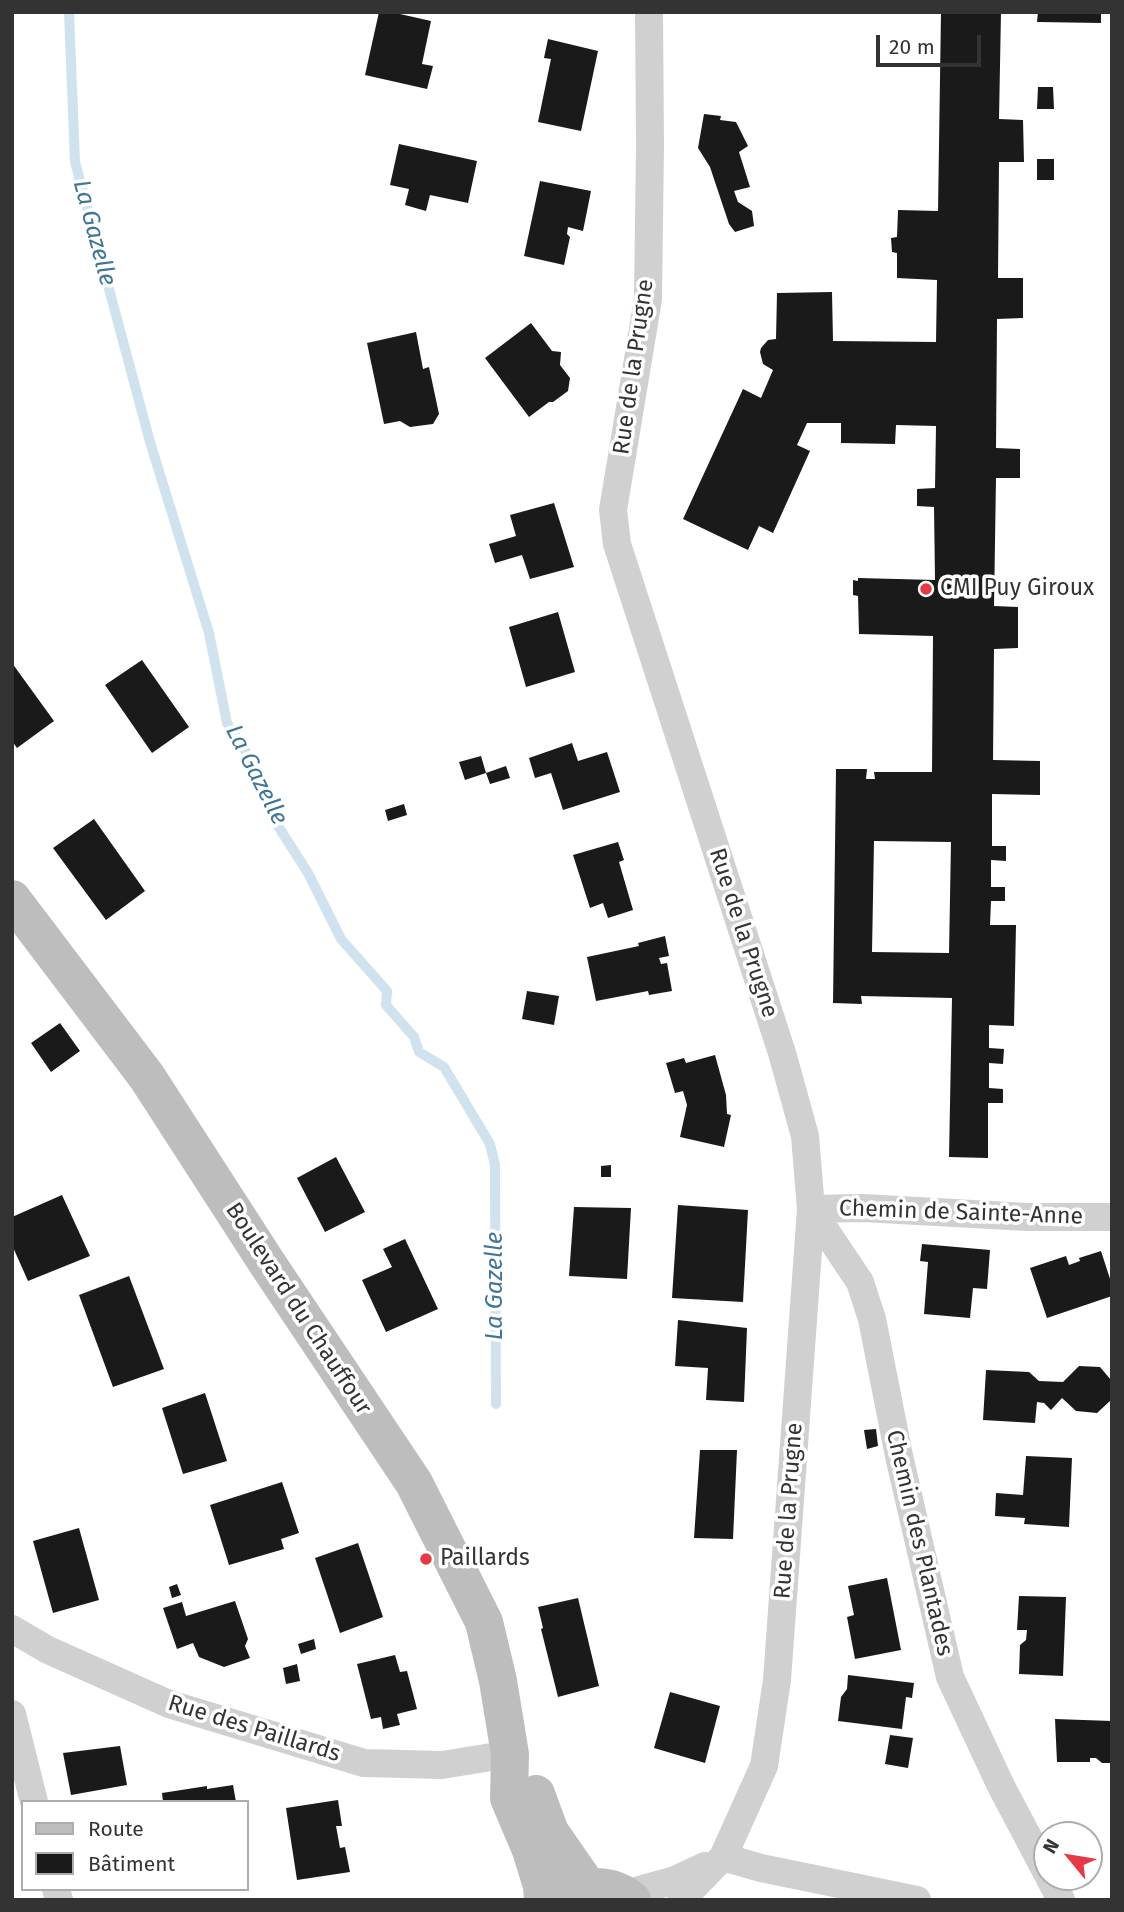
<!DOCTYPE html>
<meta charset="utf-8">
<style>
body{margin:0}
#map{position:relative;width:1124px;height:1912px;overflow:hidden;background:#fff;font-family:"Fira Sans",sans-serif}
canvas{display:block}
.frame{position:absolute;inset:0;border:14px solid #333;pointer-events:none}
.legend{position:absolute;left:21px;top:1800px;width:228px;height:91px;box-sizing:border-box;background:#fff;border:2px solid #adadad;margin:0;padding:9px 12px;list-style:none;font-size:21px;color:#333}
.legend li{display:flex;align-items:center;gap:14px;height:35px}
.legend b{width:35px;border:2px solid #adadad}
.north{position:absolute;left:1033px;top:1821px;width:70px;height:70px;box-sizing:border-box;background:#fff;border:2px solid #adadad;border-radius:50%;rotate:300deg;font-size:19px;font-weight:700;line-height:28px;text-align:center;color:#333}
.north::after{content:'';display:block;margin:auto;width:24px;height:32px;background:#e63946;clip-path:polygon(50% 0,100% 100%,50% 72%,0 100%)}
.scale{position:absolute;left:876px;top:35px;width:105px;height:32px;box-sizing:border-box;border:4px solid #333;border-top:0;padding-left:9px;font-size:21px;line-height:24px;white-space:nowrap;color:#333;-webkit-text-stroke:5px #fff;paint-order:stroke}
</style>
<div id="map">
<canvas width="1124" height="1912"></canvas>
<div class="frame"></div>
<ul class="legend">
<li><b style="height:9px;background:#bdbdbd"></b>Route</li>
<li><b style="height:19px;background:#1a1a1a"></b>Bâtiment</li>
</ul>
<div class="north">N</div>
<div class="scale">20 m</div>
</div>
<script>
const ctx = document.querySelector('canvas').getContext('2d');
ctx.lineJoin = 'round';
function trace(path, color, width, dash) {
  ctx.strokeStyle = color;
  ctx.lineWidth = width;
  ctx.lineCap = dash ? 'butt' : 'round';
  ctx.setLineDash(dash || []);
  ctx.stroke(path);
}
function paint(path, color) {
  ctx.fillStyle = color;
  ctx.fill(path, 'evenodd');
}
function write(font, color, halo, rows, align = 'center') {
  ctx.font = font + ' "Fira Sans",sans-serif';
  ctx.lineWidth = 7;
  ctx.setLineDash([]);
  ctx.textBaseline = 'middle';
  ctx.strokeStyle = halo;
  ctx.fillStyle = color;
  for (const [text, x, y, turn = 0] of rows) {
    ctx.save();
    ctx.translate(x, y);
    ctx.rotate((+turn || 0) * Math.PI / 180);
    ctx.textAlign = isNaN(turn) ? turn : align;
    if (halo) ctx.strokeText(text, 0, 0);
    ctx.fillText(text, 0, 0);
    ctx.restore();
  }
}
const stream = new Path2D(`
 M69,12L75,162L150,442L209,633L227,723L246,752L260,789L278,826L308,873L341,939L387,991L386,1005L414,1037L419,1052L444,1067L490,1144L495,1165L496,1404`);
const building = new Path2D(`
 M379,12H391L431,21L422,64L433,66L427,89L365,75Z
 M941,12H1001L999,119L1023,120L1024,162H999L998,278H1023V318L997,319L996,448L1020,449V478H996L994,606L1018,607V648L994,649L993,760L1040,761V795L992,794V846H1006V861L991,860V887H1005V901H991L990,925H1016L1014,1026L989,1025V1048L1004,1049L1003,1064L989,1063V1088L1003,1089V1103H988V1158L949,1157L952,998L861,996L862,1004L833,1003L836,769H867L866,779H875L874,772H932L933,636L859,634L858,596L853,595V580L858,581V578L935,580L934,507L917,506V489L935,488L936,426L896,425L895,444L841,443V423H807L797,445L810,451L773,533L759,526L748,550L683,519L743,389L761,398L773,370L763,364L760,352L761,348L768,340L776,339L777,293L832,292L833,341L936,342L937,280L897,278V253L892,252L891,238L897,237L898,210L938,211ZM874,841L951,842L949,953L872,952Z
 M1038,12H1101V23L1037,22Z
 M548,39L598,51L581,131L538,122L551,59L544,58Z
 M1038,87H1053L1054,109H1037Z
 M704,114L721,116L720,120L736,122L748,146L739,152L750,187L734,191L738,202L752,211L754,226L735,232L729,224L710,167L698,148Z
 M399,144L477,161L468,203L430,195L426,211L405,205L409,189L390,185Z
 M1037,159H1054V180H1037Z
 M540,181L591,191L583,231L568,227L567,234L570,237L564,265L524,256Z
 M531,323L552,351L561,352L560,365L570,378L568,391L553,402H549L529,417L485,358Z
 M416,332L423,369L429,367L439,414L433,424L410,427L400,421L384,424L367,343Z
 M554,503L574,567L530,579L522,555L495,563L489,544L516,536L510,515Z
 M558,612L575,672L526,687L509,627Z
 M142,660L189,727L152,753L105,685Z
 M12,663L54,721L17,748L12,741Z
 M572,743L578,761L607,752L620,792L563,810L551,773L535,778L529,758Z
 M481,756L486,773L465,780L459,762Z
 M506,766L510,778L490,784L486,773Z
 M404,804L407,815L388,821L385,810Z
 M94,819L145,891L106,920L53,848Z
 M618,842L624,860L619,862L633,910L608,918L603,903L590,908L573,855Z
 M665,936L669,956L659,958L661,964L667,963L672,991L649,995L648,991L596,1001L587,957L639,946L638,943Z
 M527,991L559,996L554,1025L522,1019Z
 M60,1023L80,1051L51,1072L31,1043Z
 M715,1055L726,1095L727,1114L731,1115L724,1147L680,1137L687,1105L683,1091L675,1093L666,1063L684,1058L686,1063Z
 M336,1157L365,1212L325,1232L297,1178Z
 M611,1165V1177H601V1166Z
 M62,1195L90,1256L28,1281L12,1245V1217Z
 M678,1205L748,1210L743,1302L672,1298Z
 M574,1207L631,1208L627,1279L569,1276Z
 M405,1239L438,1309L386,1332L362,1280L392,1267L383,1249Z
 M922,1244L990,1250L987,1289L973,1288L970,1318L924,1314L928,1262L920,1261Z
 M1101,1251L1112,1285V1296L1047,1318L1030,1268L1066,1256L1069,1265L1080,1261L1079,1258Z
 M129,1276L164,1369L113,1387L79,1295Z
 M678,1320L747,1328L744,1402L706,1400L708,1368L675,1366Z
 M1079,1366L1100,1367L1111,1380L1110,1401L1097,1413L1076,1411L1062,1398L1051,1410L1044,1403L1037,1402L1035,1423L983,1420L986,1370L1029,1372L1039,1381L1063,1382Z
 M205,1393L227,1461L183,1474L162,1408Z
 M876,1429L878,1446L867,1449L864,1430Z
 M700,1450H737L733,1539L694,1538Z
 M1026,1456L1072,1458L1069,1527L1024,1524L1025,1518L995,1516L996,1493L1023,1495Z
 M282,1482L299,1533L281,1539L284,1549L229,1565L210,1505Z
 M79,1528L99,1600L53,1613L33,1541Z
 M358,1543L383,1617L340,1633L315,1558Z
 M887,1578L901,1650L855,1659L847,1617L854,1615L848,1586Z
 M177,1584L181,1595L172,1598L169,1587Z
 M1019,1596L1066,1597L1063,1676L1019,1674L1020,1645L1026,1640L1027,1630H1017Z
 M578,1598L599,1686L558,1697L541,1629L543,1628L538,1607Z
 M235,1601L248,1639L245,1646L250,1658L224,1667L199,1657L193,1643L177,1649L163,1608L182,1602L186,1616Z
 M314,1639L316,1649L301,1654L298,1644Z
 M395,1655L400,1672L407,1671L417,1709L397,1714L400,1725L383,1729L381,1717L371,1719L357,1664Z
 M297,1664L300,1681L286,1684L283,1668Z
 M848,1675L914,1683L912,1698L906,1697L902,1729L838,1721L841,1697L847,1689Z
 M670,1692L720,1706L705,1763L654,1748Z
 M1055,1719L1112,1721V1763H1102L1096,1758H1090V1762H1057Z
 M890,1735L913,1738L908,1768L885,1764Z
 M120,1746L127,1785L71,1795L63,1753Z
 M233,1785L236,1802H163L162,1793L207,1786V1789Z
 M338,1800L342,1826H336L340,1848L345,1847L350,1872L297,1880L286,1808Z`);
const minor = new Path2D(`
 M649,12L650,145L648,299L613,510L617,544L782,1053L805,1136L811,1209L777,1680L764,1766L723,1857L681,1900
 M811,1209L860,1282L872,1319L899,1456L950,1677L1001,1786L1047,1873
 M811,1209L863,1208L1027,1217H1112
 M12,1629L48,1650L169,1704L364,1763L442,1765L510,1754
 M12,1714L34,1802
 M723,1857L761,1868L917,1900
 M1049,1877L1061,1900
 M56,1889L59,1900
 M625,1894L675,1880L705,1866`);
const secondary = new Path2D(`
 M12,899L147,1077L267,1263L414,1483L484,1622L498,1681L510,1754L509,1798L531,1850L542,1886L543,1900
 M536,1794L550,1832L588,1887
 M566,1897C587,1883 612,1884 632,1900`);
const markers = [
 [926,589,7,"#e63946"],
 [426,1559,7,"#e63946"]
];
const streetNames = [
 ["Rue de la Prugne",634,367,-82],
 ["Rue de la Prugne",743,933,72],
 ["Chemin de Sainte-Anne",961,1213,2],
 ["Boulevard du Chauffour",298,1309,57],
 ["Rue de la Prugne",789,1511,-86],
 ["Chemin des Plantades",919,1543,77],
 ["Rue des Paillards",254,1729,17]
];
const poiNames = [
 ["CMI Puy Giroux",940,589],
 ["Paillards",440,1559]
];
const waterNames = [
 ["La Gazelle",94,233,75],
 ["La Gazelle",256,775,63],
 ["La Gazelle",495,1286,-90]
];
trace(stream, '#cfe2ee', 10);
paint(building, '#1a1a1a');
trace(minor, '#d0d0d0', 28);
trace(secondary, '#bdbdbd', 38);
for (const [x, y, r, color] of markers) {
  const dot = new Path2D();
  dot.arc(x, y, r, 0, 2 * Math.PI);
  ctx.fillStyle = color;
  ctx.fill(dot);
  trace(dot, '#fff', 2.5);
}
write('23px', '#333', '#fff', streetNames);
write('23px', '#333', '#fff', poiNames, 'left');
write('italic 24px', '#3f7597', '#fff', waterNames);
</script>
